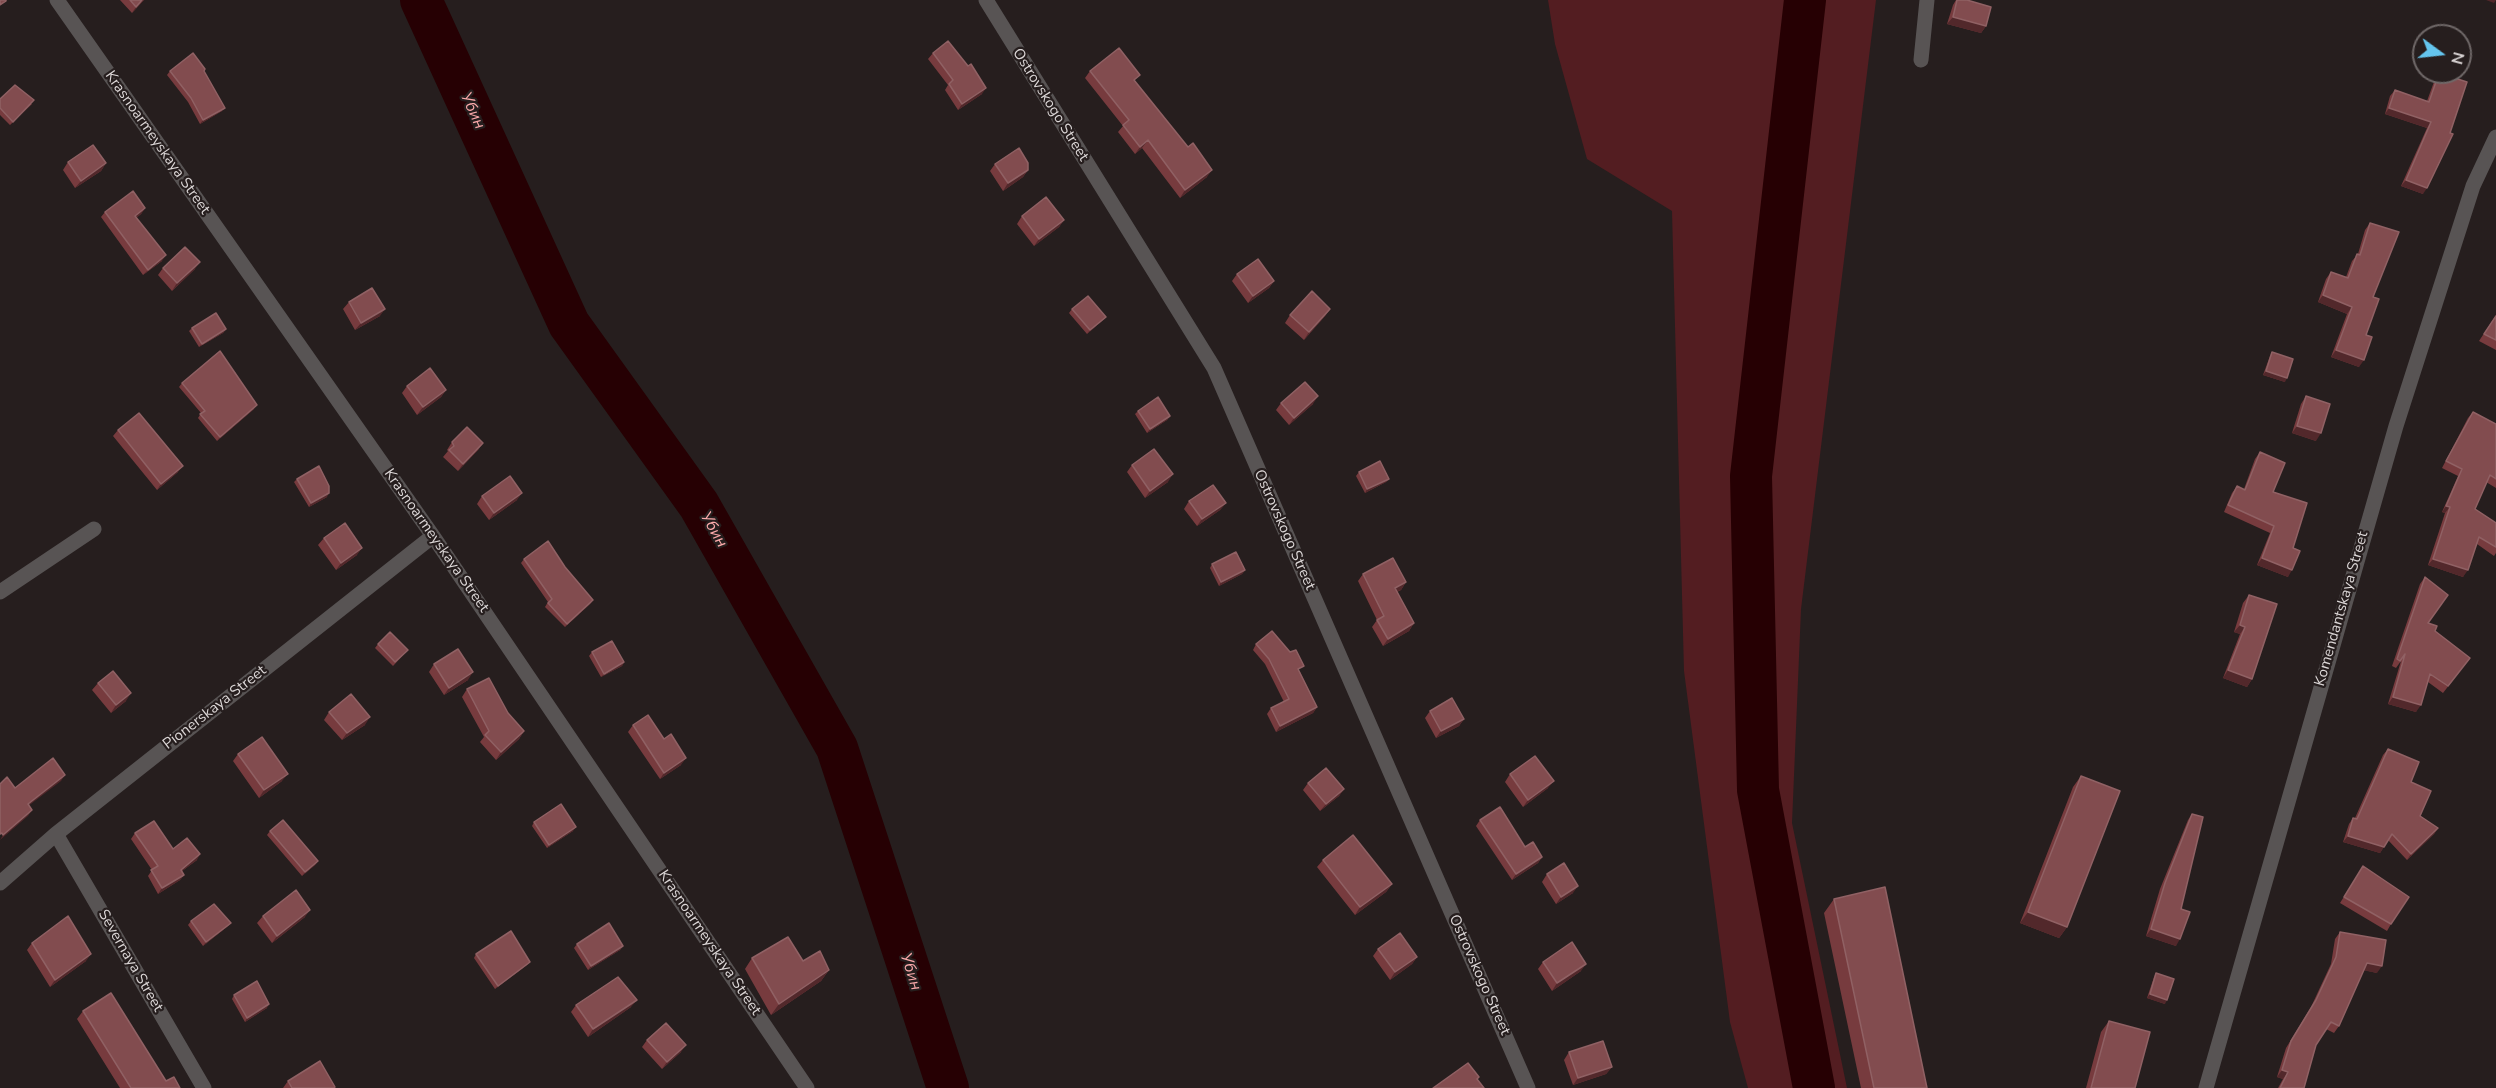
<!DOCTYPE html>
<meta charset="utf-8">
<style>
body{margin:0}
#map{position:relative;width:2496px;height:1088px;overflow:hidden;background:#261e1e;font-family:"Nunito Sans",sans-serif}
canvas{display:block}
.north{position:absolute;left:2412px;top:24px;width:60px;height:60px;box-sizing:border-box;background:#261e1e;border:2px solid #6f6868;border-radius:50%;rotate:105deg;font-size:16px;font-weight:700;line-height:24px;text-align:center;color:#dcd7d7}
.north::after{content:'';display:block;margin:auto;width:21px;height:27px;background:#64c5ee;clip-path:polygon(50% 0,100% 100%,50% 72%,0 100%)}
</style>
<div id="map">
<canvas width="2496" height="1088"></canvas>
<div class="north">N</div>
</div>
<script>
const ctx = document.querySelector('canvas').getContext('2d');
ctx.lineJoin = 'round';
function paint(path, color) {
  ctx.fillStyle = color;
  ctx.fill(path, 'evenodd');
}
function trace(path, color, width, dash) {
  ctx.strokeStyle = color;
  ctx.lineWidth = width;
  ctx.lineCap = dash ? 'butt' : 'round';
  ctx.setLineDash(dash || []);
  ctx.stroke(path);
}
function write(font, color, halo, rows, align = 'center') {
  ctx.font = font + ' "Nunito Sans",sans-serif';
  ctx.lineWidth = 4.5;
  ctx.setLineDash([]);
  ctx.textBaseline = 'middle';
  ctx.strokeStyle = halo;
  ctx.fillStyle = color;
  for (const [text, x, y, turn = 0] of rows) {
    ctx.save();
    ctx.translate(x, y);
    ctx.rotate((+turn || 0) * Math.PI / 180);
    ctx.textAlign = isNaN(turn) ? turn : align;
    if (halo) ctx.strokeText(text, 0, 0);
    ctx.fillText(text, 0, 0);
    ctx.restore();
  }
}
const green = new Path2D(`
 M1548,0H1876L1801,609L1792,823L1847,1088H1748L1730,1022L1684,671L1672,211L1587,159L1555,44Z`);
const river = new Path2D(`
 M421,0L569,324L699,505L837,748L948,1088
 M1805,0L1751,476L1758,790L1814,1088`);
const minor = new Path2D(`
 M57,0L433,536L807,1088
 M986,0L1214,368L1528,1088
 M1921,60L1927,0
 M0,592L94,529
 M56,834L204,1088
 M0,883L56,834L433,536
 M2206,1088L2396,426L2473,186L2496,137`);
const wall = new Path2D(`
 M120,0H144L132,13Z
 M1956,0H1967L1986,26L1981,33L1947,24L1953,5Z
 M2425,33L2424,63L2414,60L2419,40Z
 M933,53L982,94L958,110L945,90L948,85L928,59Z
 M205,69L204,71L222,111L200,124L188,102L167,75L170,71Z
 M1090,71L1135,82L1207,177L1180,198L1142,148L1135,154L1118,132L1123,126L1085,78Z
 M2439,73L2423,194L2401,186L2427,128L2385,114L2390,96L2395,90L2427,101L2435,79Z
 M0,99L32,104L10,125L0,115Z
 M68,162L106,163L101,171L75,188L63,170Z
 M995,164L1028,170L1023,177L1003,191L990,171Z
 M145,208L141,214L136,218L162,261L143,275L101,217L105,212Z
 M1022,216L1064,220L1059,227L1034,246L1017,224Z
 M2370,223L2373,297L2366,335L2359,367L2331,357L2347,314L2318,302L2326,279L2331,272L2346,277L2352,261L2358,254L2365,230Z
 M163,268L195,269L172,291L158,275Z
 M1237,274L1274,281L1269,288L1248,303L1232,281Z
 M349,302L380,316L355,330L343,309Z
 M1072,309L1106,317L1103,320L1087,334L1069,313Z
 M1330,309L1325,316L1304,340L1285,323L1290,315Z
 M2496,315V350L2479,341Z
 M192,328L226,329L223,333L199,347L189,331Z
 M2272,352L2285,382L2263,375L2270,356Z
 M182,383L254,409L217,441L198,418L201,413L179,387Z
 M407,386L446,390L441,397L417,415L402,393Z
 M2306,396L2316,441L2292,433L2301,404Z
 M1281,403L1313,404L1289,425L1276,410Z
 M1138,411L1170,416L1167,420L1147,433L1135,414Z
 M2473,412L2496,424V488L2486,482L2475,509L2496,523V553L2494,556L2477,544L2463,577L2428,565L2445,513L2442,512L2458,476L2442,468L2468,418Z
 M118,430L178,472L157,490L113,436Z
 M452,442L483,443L478,450L458,471L443,457L448,451L447,450Z
 M2260,452L2273,492L2293,548L2288,577L2257,565L2270,533L2224,512L2232,493L2237,486L2244,489L2255,459Z
 M1132,465L1168,482L1145,498L1127,472Z
 M1359,472L1389,479L1386,482L1365,493L1356,476Z
 M297,479L327,497L309,507L294,482Z
 M482,496L517,500L489,520L477,504Z
 M1189,501L1226,503L1220,510L1197,526L1184,509Z
 M324,538L357,555L336,570L318,545Z
 M524,559L565,567L593,600L590,604L565,627L545,607L548,602L521,563Z
 M1212,564L1245,570L1242,574L1219,586L1210,568Z
 M1363,574L1406,582L1401,590L1397,592L1414,623L1409,631L1383,646L1372,627L1377,620L1358,581Z
 M2425,577L2429,623L2435,631L2470,658L2443,693L2428,682L2416,712L2388,704L2401,661L2396,668L2392,666L2420,584Z
 M2249,595L2252,679L2247,687L2223,678L2240,634L2234,632L2243,603Z
 M378,644L408,650L393,666L375,648Z
 M1256,644L1300,672L1317,707L1313,713L1276,732L1267,714L1271,708L1284,702L1265,664L1253,650Z
 M592,652L624,662L622,666L601,677L589,656Z
 M434,664L468,680L444,695L429,672Z
 M98,683L126,701L111,713L92,690Z
 M467,689L508,713L524,731L519,739L496,760L480,742L484,737L462,697Z
 M1430,711L1464,719L1459,726L1436,738L1425,718Z
 M329,712L365,725L342,740L324,720Z
 M633,725L664,739L681,765L660,779L628,732Z
 M2388,749L2411,782L2420,816L2438,828L2434,834L2407,860L2388,840L2380,853L2343,842L2349,824L2353,818H2355L2383,755Z
 M238,754L282,781L259,798L233,761Z
 M1510,774L1548,788L1523,807L1505,782Z
 M2081,776L2067,927L2059,938L2020,923L2073,787Z
 M1308,783L1344,789L1339,796L1320,811L1303,790Z
 M2192,814L2176,946L2146,936L2160,889L2188,820Z
 M1480,820L1525,847L1542,857L1538,863L1512,880L1476,826Z
 M534,822L573,831L547,848L532,826Z
 M270,831L318,861L315,865L302,876L267,835Z
 M135,833L173,849L197,860L182,871L184,875L180,880L158,894L148,876L152,870L131,839Z
 M1323,860L1392,884L1386,892L1355,915L1317,867Z
 M2363,866L2391,924L2387,931L2340,903Z
 M1547,874L1573,893L1556,904L1542,882Z
 M1834,899L1927,1088H1861L1824,913Z
 M263,916L305,917L272,943L257,923Z
 M191,921L231,923L228,926L203,946L188,925Z
 M2340,932L2377,973L2364,970L2339,1026L2334,1033L2326,1029L2316,1045L2304,1088H2278L2283,1079L2277,1077L2286,1048L2311,1007L2331,964L2335,939Z
 M32,943L86,961L50,987L27,950Z
 M577,944L623,946L620,950L588,970L574,948Z
 M1378,949L1417,957L1412,964L1390,980L1373,956Z
 M476,954L530,962L527,965L495,989L474,958Z
 M752,958L803,961L829,970L821,981L771,1015L745,969Z
 M1543,962L1581,971L1552,991L1538,969Z
 M2156,973L2165,1004L2147,998L2154,977Z
 M234,995L267,1008L245,1022L232,999Z
 M576,1005L631,1007L588,1037L571,1012Z
 M83,1011L166,1081L180,1088H120L77,1019Z
 M2109,1021L2135,1088H2086L2101,1032Z
 M647,1040L681,1052L662,1069L642,1047Z
 M1569,1052L1612,1067L1606,1074L1573,1085L1564,1060Z
 M288,1081L335,1088H283Z`);
const shadedWall = new Path2D(`
 M142,0H144L132,13L136,7Z
 M2486,0H2496L2494,3Z
 M1953,17L1986,26L1981,33L1947,24Z
 M2420,53L2424,54V63L2414,60Z
 M986,88L982,94L958,110L962,104Z
 M225,108L222,111L200,124L203,120Z
 M2389,108L2431,122L2427,128L2385,114Z
 M1148,140L1142,148L1135,154L1140,147Z
 M106,163L101,171L75,188L81,181Z
 M1028,170L1023,177L1003,191L1008,183Z
 M1212,170L1207,177L1180,198L1185,190Z
 M2406,180L2427,188L2423,194L2401,186Z
 M145,208L141,214L131,222L135,216Z
 M1064,220L1059,227L1034,246L1039,239Z
 M166,255L162,261L143,275L148,270Z
 M200,262L195,269L172,291L177,283Z
 M1274,281L1269,288L1248,303L1253,296Z
 M2323,295L2352,307L2347,314L2318,302Z
 M385,309L380,316L355,330L361,323Z
 M1330,309L1325,316L1304,340L1309,332Z
 M1106,317L1103,320L1087,334L1090,330Z
 M226,329L223,333L199,347L202,344Z
 M2336,350L2364,360L2359,367L2331,357Z
 M2266,371L2287,378L2285,382L2263,375Z
 M446,390L441,397L417,415L423,407Z
 M1318,396L1313,404L1289,425L1294,418Z
 M257,405L254,409L217,441L220,437Z
 M1170,416L1167,420L1147,433L1150,429Z
 M2297,426L2321,433L2316,441L2292,433Z
 M483,443L478,450L458,471L463,464Z
 M183,466L178,472L157,490L161,484Z
 M1173,474L1168,482L1145,498L1150,491Z
 M1389,479L1386,482L1365,493L1367,489Z
 M329,493L327,497L309,507L311,503Z
 M522,493L517,500L489,520L494,513Z
 M1226,503L1220,510L1197,526L1202,519Z
 M2446,506L2450,507L2445,513L2442,512Z
 M362,548L357,555L336,570L341,563Z
 M2262,558L2292,570L2288,577L2257,565Z
 M2433,559L2468,570L2463,577L2428,565Z
 M1245,570L1242,574L1219,586L1221,582Z
 M1406,582L1401,590L1389,595L1395,588Z
 M593,600L590,604L565,627L567,624Z
 M1414,623L1409,631L1383,646L1388,639Z
 M2240,625L2245,627L2240,634L2234,632Z
 M624,662L622,666L601,677L604,674Z
 M2228,670L2252,679L2247,687L2223,678Z
 M473,672L468,680L444,695L449,688Z
 M131,693L126,701L111,713L116,705Z
 M2393,697L2421,705L2416,712L2388,704Z
 M1317,707L1313,713L1276,732L1280,726Z
 M370,717L365,725L342,740L347,733Z
 M1464,719L1459,726L1436,738L1441,731Z
 M524,731L519,739L496,760L501,752Z
 M686,758L681,765L660,779L664,773Z
 M288,774L282,781L259,798L264,790Z
 M65,775L61,781L23,810L28,804Z
 M1554,781L1548,788L1523,807L1528,800Z
 M1344,789L1339,796L1320,811L1326,804Z
 M32,810L28,816L0,840L3,835Z
 M576,827L573,831L547,848L549,845Z
 M2438,828L2434,834L2407,860L2411,854Z
 M2348,836L2384,847L2380,853L2343,842Z
 M200,854L197,860L177,875L181,870Z
 M1542,857L1538,863L1512,880L1516,874Z
 M318,861L315,865L302,876L305,872Z
 M184,875L180,880L158,894L162,888Z
 M1392,884L1386,892L1355,915L1360,907Z
 M1578,886L1573,893L1556,904L1561,897Z
 M310,910L305,917L272,943L277,936Z
 M2028,912L2067,927L2059,938L2020,923Z
 M231,923L228,926L203,946L206,942Z
 M2151,929L2180,939L2176,946L2146,936Z
 M623,946L620,950L588,970L591,966Z
 M91,954L86,961L50,987L55,980Z
 M1417,957L1412,964L1390,980L1395,972Z
 M530,962L527,965L495,989L498,986Z
 M2367,963L2382,966L2377,973L2362,970Z
 M1586,964L1581,971L1552,991L1557,983Z
 M829,970L821,981L771,1015L779,1004Z
 M2150,994L2167,1000L2165,1004L2147,998Z
 M637,1000L631,1007L588,1037L593,1029Z
 M269,1004L267,1008L245,1022L247,1018Z
 M686,1045L681,1052L662,1069L667,1062Z
 M1612,1067L1606,1074L1573,1085L1578,1078Z
 M2282,1070L2288,1072L2283,1079L2277,1077Z`);
const building = new Path2D(`
 M0,0H6V1L0,5Z
 M130,0H142L136,7Z
 M1957,0H1967L1991,7L1986,26L1953,17Z
 M2425,33L2437,36H2424V54L2420,53Z
 M948,41L968,66L971,64L986,88L962,104L949,84L953,80L933,53Z
 M1119,48L1140,75L1134,80L1188,147L1193,143L1212,170L1185,190L1148,140L1140,147L1123,125L1129,120L1090,71Z
 M193,53L205,69L204,71L225,108L203,120L191,98L170,71Z
 M2439,73L2467,82L2450,133L2453,134L2427,188L2406,180L2431,122L2389,108L2395,90L2429,102Z
 M15,85L34,100L13,122L0,108V99Z
 M93,145L106,163L81,181L68,162Z
 M1019,148L1028,163V170L1008,183L995,164Z
 M133,191L145,208L135,216L166,255L148,270L105,212Z
 M1046,197L1064,220L1039,239L1022,216Z
 M2370,223L2399,232L2373,297L2379,299L2366,335L2372,337L2364,360L2336,350L2352,307L2323,295L2331,272L2348,278L2357,254L2360,255Z
 M185,247L200,262L177,283L163,268Z
 M1258,259L1274,281L1253,296L1237,274Z
 M372,288L385,309L361,323L349,302Z
 M1312,291L1330,309L1309,332L1290,315Z
 M1088,296L1106,317L1090,330L1072,309Z
 M216,313L226,329L202,344L192,328Z
 M2496,316V340L2484,334Z
 M220,351L257,405L220,437L200,414L205,411L182,383Z
 M2272,352L2293,359L2287,378L2266,371Z
 M430,368L446,390L423,407L407,386Z
 M1305,382L1318,396L1294,418L1281,403Z
 M2306,396L2330,404L2321,433L2297,426Z
 M1158,397L1170,416L1150,429L1138,411Z
 M2473,412L2496,424V479L2490,475L2475,509L2496,523V547L2479,537L2468,570L2433,559L2450,507L2446,506L2462,469L2446,461Z
 M139,413L183,466L161,484L118,430Z
 M467,427L483,443L463,464L449,450L454,446L452,442Z
 M1154,449L1173,474L1150,491L1132,465Z
 M2260,452L2285,463L2273,492L2307,503L2293,548L2300,551L2292,570L2262,558L2274,526L2228,505L2237,486L2245,490Z
 M1380,461L1389,479L1367,489L1359,472Z
 M319,466L329,486V493L311,503L297,479Z
 M510,476L522,493L494,513L482,496Z
 M1213,485L1226,503L1202,519L1189,501Z
 M345,523L362,548L341,563L324,538Z
 M548,541L565,567L593,600L567,624L548,603L552,599L524,559Z
 M1236,552L1245,570L1221,582L1212,564Z
 M1393,558L1406,582L1395,588L1414,623L1388,639L1377,620L1384,616L1363,574Z
 M2425,577L2448,595L2428,623L2437,626L2435,631L2470,658L2448,686L2430,674L2421,705L2393,697L2405,654L2400,661L2397,659Z
 M2249,595L2277,604L2252,679L2228,670L2245,627L2240,625Z
 M1272,631L1290,652L1296,650L1304,666L1298,669L1317,707L1280,726L1271,708L1289,699L1269,659L1256,644Z
 M390,632L408,650L395,662L378,644Z
 M612,641L624,662L604,674L592,652Z
 M458,649L473,672L449,688L434,664Z
 M113,671L131,693L116,705L98,683Z
 M489,678L508,713L524,731L501,752L485,735L489,731L467,689Z
 M351,694L370,717L347,733L329,712Z
 M1452,698L1464,719L1441,731L1430,711Z
 M648,715L664,739L671,734L686,758L664,773L633,725Z
 M262,737L288,774L264,790L238,754Z
 M2388,749L2419,762L2411,782L2431,791L2420,816L2438,828L2411,854L2392,834L2384,847L2348,836L2353,818L2357,819Z
 M1535,756L1554,781L1528,800L1510,774Z
 M53,758L65,775L28,804L32,810L3,835L2,833L0,834V784L7,777L15,788Z
 M1326,768L1344,789L1326,804L1308,783Z
 M2081,776L2120,791L2067,927L2028,912Z
 M561,804L576,827L549,845L534,822Z
 M1500,807L1525,847L1533,842L1542,857L1516,874L1480,820Z
 M2192,814L2203,817L2181,909L2190,912L2180,939L2151,929L2165,883Z
 M283,820L318,861L305,872L270,831Z
 M154,821L173,849L187,838L200,854L181,870L184,875L162,888L151,870L158,866L135,833Z
 M1353,835L1392,884L1360,907L1323,860Z
 M1564,863L1578,886L1561,897L1547,874Z
 M2363,866L2409,897L2391,924L2344,897Z
 M1885,887L1927,1088H1874L1834,899Z
 M296,890L310,910L277,936L263,916Z
 M214,904L231,923L206,942L191,921Z
 M68,916L91,954L55,980L32,943Z
 M609,923L623,946L591,966L577,944Z
 M511,931L530,962L498,986L476,954Z
 M2340,932L2386,940L2382,966L2367,963L2339,1026L2331,1022L2316,1045L2304,1088H2280L2288,1072L2282,1070L2291,1041L2316,1000L2336,957Z
 M1400,933L1417,957L1395,972L1378,949Z
 M788,937L803,961L820,951L829,970L779,1004L752,958Z
 M1572,942L1586,964L1557,983L1543,962Z
 M2156,973L2174,979L2167,1000L2150,994Z
 M618,977L637,1000L593,1029L576,1005Z
 M257,981L269,1004L247,1018L234,995Z
 M111,993L166,1081L174,1077L180,1088H131L83,1011Z
 M2109,1021L2150,1032L2135,1088H2091Z
 M666,1023L686,1045L667,1062L647,1040Z
 M1603,1041L1612,1067L1578,1078L1569,1052Z
 M320,1061L335,1087L334,1088H292L288,1081Z
 M1468,1063L1479,1077L1477,1079L1484,1088H1433Z`);
const streetNames = [
 ["Ostrovskogo Street",1050,105,58],
 ["Krasnoarmeyskaya Street",157,143,55],
 ["Ostrovskogo Street",1284,530,66],
 ["Krasnoarmeyskaya Street",436,541,55],
 ["Komendantskaya Street",2342,609,-74],
 ["Pionerskaya Street",215,708,-38],
 ["Krasnoarmeyskaya Street",709,943,56],
 ["Severnaya Street",130,961,60],
 ["Ostrovskogo Street",1479,975,66]
];
const waterNames = [
 ["Убин",472,111,65],
 ["Убин",713,530,60],
 ["Убин",910,972,72]
];
paint(green, '#531d21');
trace(river, '#260003', 42);
trace(minor, '#585454', 15);
paint(wall, '#773b3e');
paint(shadedWall, '#52282b');
paint(building, '#824c4f');
trace(building, '#906164', 1.5);
write('15px', '#dcd7d7', '#261e1e', streetNames);
write('italic 16px', '#fcaaab', '#261e1e', waterNames);
</script>
